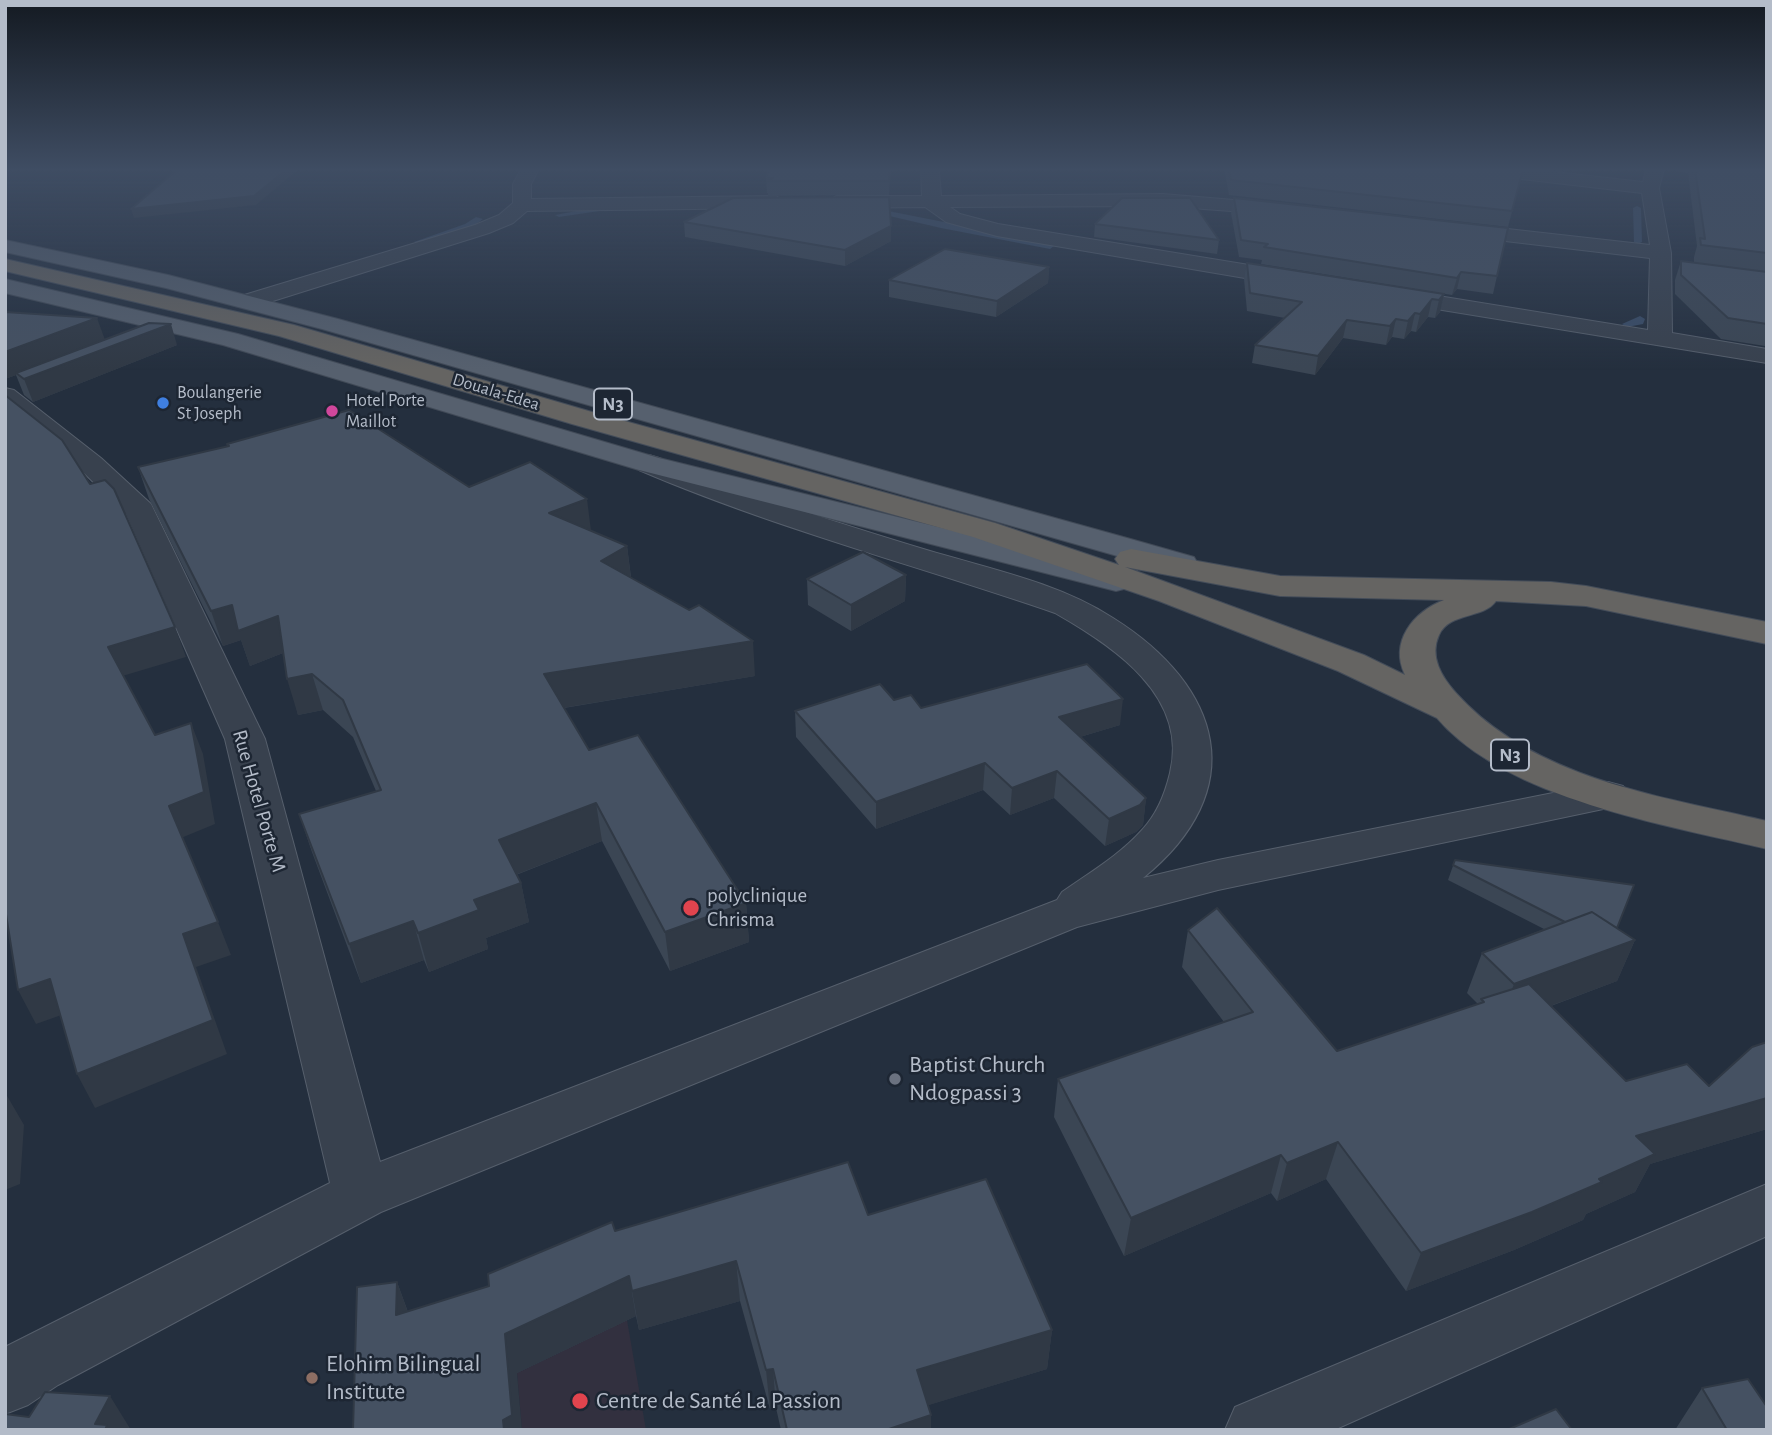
<!DOCTYPE html>
<meta charset="utf-8">
<style>
body{margin:0}
#map{position:relative;width:1772px;height:1435px;overflow:hidden;background:#242f3e;font-family:"Alegreya Sans",sans-serif}
canvas{display:block}
.frame{position:absolute;inset:0;border:7px solid #b4bcc9;pointer-events:none}
</style>
<div id="map">
<canvas width="1772" height="1435"></canvas>
<div class="frame"></div>
</div>
<script>
const ctx = document.querySelector('canvas').getContext('2d');
ctx.lineJoin = 'round';
function paint(path, color) {
  ctx.fillStyle = color;
  ctx.fill(path, 'evenodd');
}
function trace(path, color, width, dash) {
  ctx.strokeStyle = color;
  ctx.lineWidth = width;
  ctx.lineCap = dash ? 'butt' : 'round';
  ctx.setLineDash(dash || []);
  ctx.stroke(path);
}
function write(font, color, halo, rows, align = 'center') {
  ctx.font = font + ' "Alegreya Sans",sans-serif';
  ctx.lineWidth = 5;
  ctx.setLineDash([]);
  ctx.textBaseline = 'middle';
  ctx.strokeStyle = halo;
  ctx.fillStyle = color;
  for (const [text, x, y, turn = 0] of rows) {
    ctx.save();
    ctx.translate(x, y);
    ctx.rotate((+turn || 0) * Math.PI / 180);
    ctx.textAlign = isNaN(turn) ? turn : align;
    if (halo) ctx.strokeText(text, 0, 0);
    ctx.fillText(text, 0, 0);
    ctx.restore();
  }
}
const medical = new Path2D(`
 M627,1320L646,1430H522L517,1373Z`);
const stream = new Path2D(`
 M1670,169H1685L1714,177L1710,179Z
 M603,206L606,210L559,217L555,215Z
 M1637,206L1641,208L1642,242L1638,244L1634,242L1633,208Z
 M868,207L1050,243L1054,246L1050,249L941,228L868,211Z
 M476,217L483,219L471,228L421,244L414,242L465,224Z
 M1640,316L1645,319L1643,324L1627,327L1622,324Z`);
const minor = new Path2D(`
 M521,169H539L531,184V199L776,196L785,202L776,208L527,211L513,223L489,233L257,306H241L238,301L241,296L475,225L499,215L513,203V184Z
 M921,169H939L941,196L1163,194L1293,205L1296,209L1293,213L1286,215L1163,206L950,207L960,214L998,224L1298,273L1306,275L1309,280L1306,285L1298,287L997,236L946,222L925,207L836,208L827,202L836,196H922Z
 M1469,169H1529L1643,182L1646,169H1664L1659,188L1671,253L1672,333L1767,349V363L1381,300L1378,295L1381,290L1389,288L1648,330L1650,258L1454,235L1447,233L1444,229L1447,225L1454,223L1650,245L1642,193L1478,174Z
 M5,388L14,390L101,458L151,504L265,739L380,1162L1057,900L1062,892C1089,873 1120,855 1142,830C1157,814 1165,794 1170,773C1189,696 1113,646 1055,613C916,565 774,528 639,470L635,464L639,458L649,455L659,458C748,495 838,523 930,551C991,569 1059,583 1113,618C1223,687 1252,790 1143,878L1218,860L1608,782L1623,786L1629,795L1623,804L1608,808L1218,890L1077,927L381,1212L58,1385L28,1405L5,1414V1347L330,1183L225,739L126,514L81,470L5,409Z
 M1767,1184V1236L1334,1430H1225L1235,1407Z`);
const primary = new Path2D(`
 M5,240L168,275L338,319L1127,538L1194,557L1198,564L1194,571L1182,574L1170,571L322,329L166,288L5,252Z
 M5,279L238,334L659,458L1128,574L1133,581L1128,588L1116,591L639,470L223,345L5,293Z`);
const trunk = new Path2D(`
 M5,259L294,325L592,412L995,523L1119,565L1115,559L1120,552L1131,549L1280,576L1551,582L1586,586L1767,622V644L1586,606L1496,601C1484,619 1449,612 1439,635C1429,657 1442,677 1456,693C1533,779 1660,796 1767,821V849C1667,825 1506,799 1437,718L1338,671L1159,601L973,537L572,424L279,336L5,271ZM1125,567L1280,596L1444,600C1413,612 1389,642 1405,675L1364,655Z`);
const wall = new Path2D(`
 M891,169L889,195L768,196V193H767L766,178Z
 M1224,169H1523L1508,227L1229,195Z
 M1689,169H1767V344L1765,346L1721,339L1675,294V280L1681,261L1694,263V257L1697,246L1688,173Z
 M1234,198L1497,276L1493,294L1457,289L1452,295L1261,264L1262,260L1239,257L1231,213Z
 M684,222L891,226V241L845,266L685,237Z
 M1095,224L1219,240L1217,254L1094,237Z
 M1247,263L1444,294L1440,312L1435,318L1428,317L1416,332L1411,331L1404,339L1392,337L1386,345L1343,338L1315,375L1252,363L1255,345L1285,318L1247,311L1244,279Z
 M1049,267L1048,283L996,317L889,297V280Z
 M5,312L105,339L177,345L33,402L24,395L16,375L5,379Z
 M227,444L469,487L591,531L627,546L631,577L755,676L564,708L589,750L746,903L749,942L670,971L602,841L516,875L521,883L529,922L486,938L488,949L429,972L424,960L361,983L312,852L299,814L376,791L353,737L323,710L298,715L283,653L250,666L241,640L223,646L149,499L138,467L228,446Z
 M906,575L905,601L851,631L808,605L807,579Z
 M894,700L921,708L1120,725L1080,737L1146,798L1143,825L1136,832L1105,846L1054,798L1010,815L983,790L876,829L796,737L795,711Z
 M1455,860L1617,928L1635,940L1617,981L1551,1006L1626,1081L1709,1086L1767,1129L1650,1164L1635,1192L1586,1214L1583,1220L1514,1250L1406,1291L1326,1179L1277,1201L1271,1193L1124,1256L1054,1117L1058,1079L1224,1022L1182,967L1188,930L1337,1051L1478,1004L1467,993L1482,953L1544,929L1448,880Z
 M868,1215L1052,1330L1047,1369L928,1405L931,1430H781L776,1408L770,1409L740,1301L639,1330L636,1316L517,1373L353,1430L397,1282L408,1312L489,1286L615,1231Z
 M1702,1388L1767,1430H1675Z`);
const shadedWall = new Path2D(`
 M287,169H299L256,205L134,218L131,209Z
 M890,169H891L889,195V181Z
 M891,226V241L845,266V250Z
 M1049,267L1048,283L996,317L997,301Z
 M1461,272L1457,289L1452,295L1457,278Z
 M1444,294L1440,312L1435,318L1439,300Z
 M1432,299L1428,317L1416,332L1420,314Z
 M1415,313L1411,331L1404,339L1408,321Z
 M97,318L105,340L16,373V375L5,379V352Z
 M1396,319L1392,337L1386,345L1390,326Z
 M1347,320L1343,338L1315,375L1318,356Z
 M171,324L177,345L33,402L24,379Z
 M587,499L591,531L549,513Z
 M627,546L631,579L601,561Z
 M906,575L905,601L851,631V605Z
 M232,605L278,616L288,651L250,666L241,640L223,646L211,611Z
 M175,627L186,657L119,677L108,647Z
 M753,641L755,676L550,710L544,674Z
 M312,674L323,710L298,715L287,679Z
 M1123,699L1120,725L1056,744L1059,717Z
 M191,723L203,754L215,824L181,838L169,806Z
 M985,763L983,790L876,829V802Z
 M1057,771L1054,798L1010,815L1012,788Z
 M1146,798L1143,825L1136,832L1105,846L1109,819Z
 M596,803L602,841L507,878L499,840Z
 M521,883L529,922L486,938L488,949L429,972L418,933L474,900Z
 M746,903L749,942L670,971L665,932Z
 M413,921L424,960L361,983L349,944Z
 M218,922L231,955L196,967L227,1054L95,1108L77,1074L183,934Z
 M1635,940L1617,981L1499,1025L1514,984Z
 M50,979L67,1013L36,1024L18,990Z
 M6,1094L24,1125L20,1184L5,1190Z
 M1767,1098V1129L1650,1164L1635,1192L1586,1214L1583,1220L1514,1250L1406,1291L1421,1253L1636,1136Z
 M1338,1142L1326,1179L1277,1201L1287,1163Z
 M1281,1155L1271,1193L1124,1256L1131,1218Z
 M736,1261L740,1301L639,1330L632,1291Z
 M629,1276L636,1316L517,1373L522,1430H504L503,1420L505,1334Z
 M397,1282L411,1321L396,1315Z
 M1052,1330L1047,1369L916,1409L917,1370Z
 M773,1369L776,1408L770,1409L766,1370Z
 M110,1396L131,1430H99L95,1424Z
 M931,1415V1430H886Z`);
const building = new Path2D(`
 M178,169H287L254,196L131,209Z
 M769,169H890L889,181H767L773,178H766Z
 M1229,169H1523L1512,211L1231,180Z
 M1695,169H1767V253L1701,245L1700,238L1705,239Z
 M889,197L891,226L845,250L684,222L733,198Z
 M1122,198H1190L1219,240L1095,224Z
 M1234,198L1508,228L1497,276L1461,272L1457,278L1264,247L1268,244L1241,240Z
 M945,249L1049,267L997,301L889,280Z
 M1681,261L1767,272V324L1728,318L1681,275Z
 M1247,263L1444,294L1439,300L1432,299L1420,314L1415,313L1408,321L1396,319L1390,326L1347,320L1318,356L1255,345L1302,302L1250,293Z
 M5,312L97,318L5,352Z
 M149,323L171,324L24,379L16,373Z
 M5,395L62,440L90,484L105,480L114,489L175,627L108,647L155,735L191,723L204,792L169,806L218,922L183,934L213,1020L77,1074L50,979L18,990L5,908Z
 M349,410L469,487L530,462L587,499L549,513L627,546L601,561L689,610L699,605L753,641L544,674L589,750L638,735L746,903L665,932L596,803L499,840L521,883L474,900L479,910L418,933L413,921L349,944L299,814L381,790L343,700L312,674L287,679L278,616L238,631L232,605L211,611L138,467L229,446L227,444Z
 M863,552L906,575L851,605L807,579Z
 M1087,664L1123,699L1059,717L1146,798L1140,805L1109,819L1057,771L1012,788L985,763L876,802L795,711L880,684L894,700L911,695L921,708Z
 M1455,860L1634,885L1617,928L1592,912L1565,922L1453,865Z
 M1217,908L1337,1051L1484,1002L1481,999L1529,984L1626,1081L1687,1064L1709,1086L1752,1047L1767,1042V1098L1636,1136L1655,1154L1599,1179L1602,1182L1532,1212L1421,1253L1338,1142L1287,1163L1281,1155L1131,1218L1058,1079L1253,1012L1188,930Z
 M1592,912L1635,940L1514,984L1482,953Z
 M848,1162L868,1215L986,1179L1052,1330L917,1370L931,1415L886,1430H787L773,1369L766,1370L736,1261L632,1291L629,1276L505,1334L512,1415L503,1420L504,1430H353L357,1287L397,1282L396,1315L489,1286L488,1274L612,1222L615,1231Z
 M1748,1379L1767,1407V1430H1727L1702,1388Z
 M45,1392L110,1396L95,1424L107,1425L105,1430H5V1414L29,1417Z
 M1556,1409L1572,1430H1507Z`);
const markers = [
 [163,403,7,"#3f7fe0"],
 [332,411,7,"#d1479c"],
 [691,908,9,"#e0444e"],
 [895,1079,7,"#6b7280"],
 [312,1378,7,"#8d6e63"],
 [580,1401,9,"#e0444e"]
];
const farStreetnames = [
 ["Douala-Edea",496,392,17]
];
const farPoinames = [
 ["Boulangerie",177,393],
 ["St Joseph",177,414],
 ["Hotel Porte",346,401],
 ["Maillot",346,422]
];
const shields = [
 [613,404,38],
 [1510,755,38]
];
const shieldNames = [
 ["N3",613,404],
 ["N3",1510,755]
];
const streetNames = [
 ["Rue Hotel Porte M",259,801,74]
];
const poiNames = [
 ["polyclinique",707,896],
 ["Chrisma",707,920]
];
const nearPoinames = [
 ["Baptist Church",909,1065],
 ["Ndogpassi 3",909,1093],
 ["Elohim Bilingual",326,1364],
 ["Institute",326,1392],
 ["Centre de Santé La Passion",596,1401]
];
paint(medical, '#32303f');
paint(stream, '#394c67');
trace(minor, '#565f6c', 2);
trace(primary, '#414a57', 2);
trace(trunk, '#434c59', 2);
paint(minor, '#38414e');
paint(primary, '#56606e');
paint(trunk, '#656462');
paint(wall, '#3b4654');
paint(shadedWall, '#303945');
paint(building, '#455162');
trace(building, '#303945', 2);
const sky = ctx.createLinearGradient(0, 0, 0, 370);
sky.addColorStop(0, '#141a22');
sky.addColorStop(0.46, '#3f4d63');
sky.addColorStop(1, '#3f4d6300');
ctx.fillStyle = sky;
ctx.fillRect(0, 0, 1772, 370);
for (const [x, y, r, color] of markers) {
  const dot = new Path2D();
  dot.arc(x, y, r, 0, 2 * Math.PI);
  ctx.fillStyle = color;
  ctx.fill(dot);
  trace(dot, '#1d2633', 2.5);
}
write('18px', '#b4bcc9', '#1d2633', farStreetnames);
write('18px', '#b4bcc9', '#1d2633', farPoinames, 'left');
for (const [x, y, w] of shields) {
  const box = new Path2D();
  box.roundRect(x - w / 2, y - 15.5, w, 31, 5);
  ctx.fillStyle = '#1d2633';
  ctx.fill(box);
  trace(box, '#b4bcc9', 2);
}
write('bold 19px', '#b4bcc9', null, shieldNames);
write('21px', '#b4bcc9', '#1d2633', streetNames);
write('21px', '#b4bcc9', '#1d2633', poiNames, 'left');
write('24px', '#b4bcc9', '#1d2633', nearPoinames, 'left');
</script>
